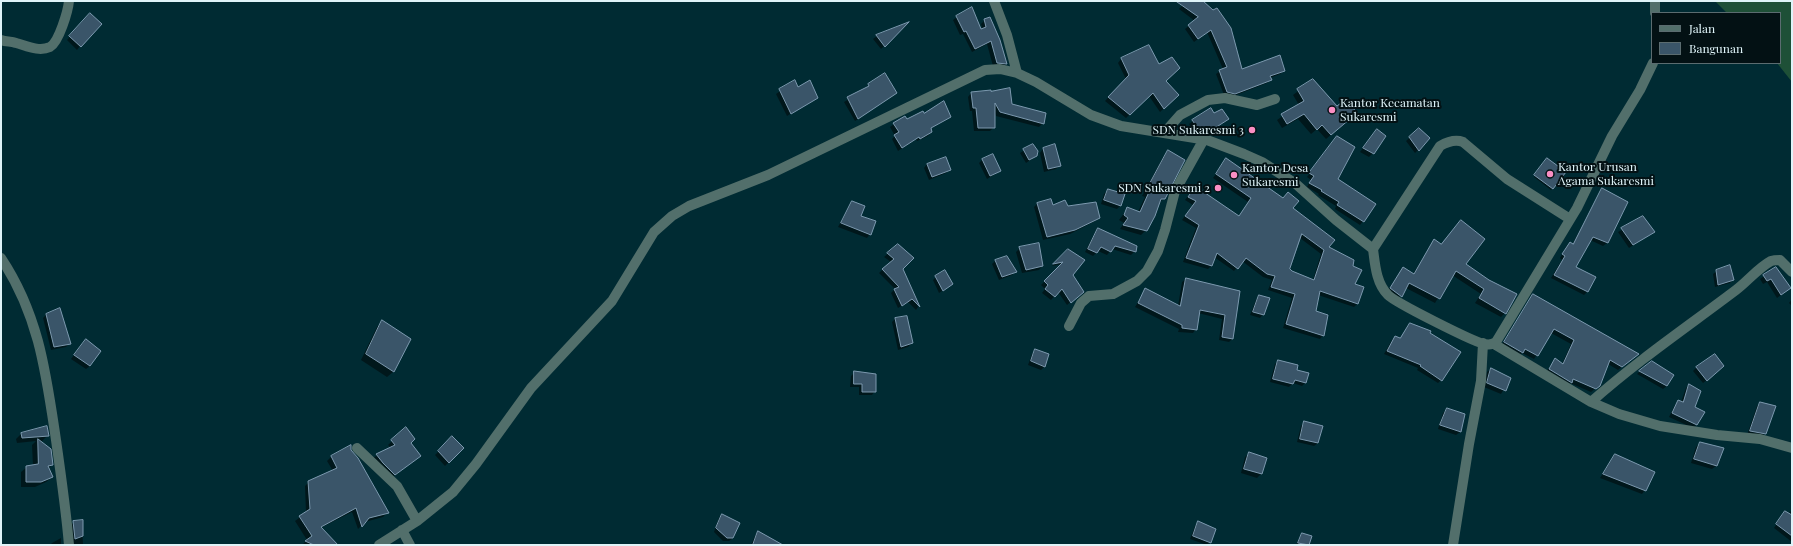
<!DOCTYPE html>
<style>
body{margin:0}
#map{position:relative;width:1793px;height:546px;overflow:hidden;background:#002b33;font-family:"Playfair Display",serif}
canvas{display:block}
.frame{position:absolute;inset:0;border:2px solid #dff4f9;pointer-events:none}
.legend{position:absolute;left:1651px;top:12px;width:130px;height:52px;box-sizing:border-box;background:#031114;border:1px solid #5b6c70;margin:0;padding:5px 7px;list-style:none;font-size:12px;color:#dff4f9}
.legend li{display:flex;align-items:center;gap:8px;height:20px}
.legend b{width:20px;border:1px solid #5b6c70}
</style>
<div id="map">
<canvas width="1793" height="546"></canvas>
<div class="frame"></div>
<ul class="legend">
<li><b style="height:5px;background:#526f6b"></b>Jalan</li>
<li><b style="height:11px;background:#3a5569"></b>Bangunan</li>
</ul>
</div>
<script>
const ctx = document.querySelector('canvas').getContext('2d');
ctx.lineJoin = 'round';
function paint(path, color) {
  ctx.fillStyle = color;
  ctx.fill(path, 'evenodd');
}
function trace(path, color, width, dash) {
  ctx.strokeStyle = color;
  ctx.lineWidth = width;
  ctx.lineCap = dash ? 'butt' : 'round';
  ctx.setLineDash(dash || []);
  ctx.stroke(path);
}
function write(font, color, halo, rows, align = 'center') {
  ctx.font = font + ' "Playfair Display",serif';
  ctx.lineWidth = 4;
  ctx.setLineDash([]);
  ctx.textBaseline = 'middle';
  ctx.strokeStyle = halo;
  ctx.fillStyle = color;
  for (const [text, x, y, turn = 0] of rows) {
    ctx.save();
    ctx.translate(x, y);
    ctx.rotate((+turn || 0) * Math.PI / 180);
    ctx.textAlign = isNaN(turn) ? turn : align;
    if (halo) ctx.strokeText(text, 0, 0);
    ctx.fillText(text, 0, 0);
    ctx.restore();
  }
}
const green = new Path2D(`
 M1715,1H1792V82L1777,63H1780V13H1727Z`);
const shadow = new Path2D(`
 M1186,1H1201L1241,70L1284,71L1280,74L1270,78L1271,80L1267,83L1231,97L1224,95L1216,74L1223,69L1207,32L1194,42L1185,29L1195,21L1179,9Z
 M957,17L981,31L983,30L981,24L985,20L1006,64L1002,67L993,66L987,44L972,52L963,34L960,35L953,20Z
 M87,18L80,46L77,50L67,40Z
 M877,36L884,46L881,49L873,39Z
 M1149,46L1165,81L1178,95L1160,112L1149,96L1126,118L1105,101L1126,79L1118,63L1121,59Z
 M1313,80L1337,108L1351,118L1326,139L1317,129L1311,134L1298,119L1282,128L1277,120L1299,105L1293,95Z
 M795,81L798,88L817,97L787,116L776,94Z
 M869,84L896,93L855,121L844,102L866,89Z
 M971,93L1011,104L1043,123L1039,127L996,116L994,111V127L990,131H974L972,111H970L968,97Z
 M923,114L950,117L930,129L931,132L928,136L917,141L916,139L898,151L892,139L895,136L890,127L894,124Z
 M1214,114L1228,119L1202,136H1197L1189,124L1193,121Z
 M1419,129L1418,150L1415,153L1406,141Z
 M1377,130L1373,153L1369,157L1360,152Z
 M1334,140L1337,179L1363,221L1360,225L1335,209L1336,206L1318,195L1319,194L1307,187L1311,180L1307,177Z
 M1033,145L1036,156L1026,163L1020,153Z
 M1054,145L1060,165L1056,169L1044,172L1040,153L1043,149Z
 M1169,152L1164,198L1159,203L1146,230L1141,235L1120,229L1124,223L1119,220L1128,208L1138,212L1145,197L1142,196L1164,156Z
 M993,156L1000,171L987,179L979,163L982,160Z
 M1226,160L1282,199L1288,193L1291,208L1328,248L1352,266L1353,284L1363,288L1357,304L1354,307L1318,295L1315,312L1323,335L1320,339L1283,328L1292,298L1268,290L1272,280L1263,277L1242,261L1234,271L1214,257L1211,266L1208,269L1183,262L1196,228L1182,220L1193,205L1185,200L1195,187L1238,217L1248,202L1213,178ZM1300,238L1321,254L1313,280L1291,272L1289,269Z
 M1546,161L1553,188L1551,190L1534,177Z
 M927,164L950,169L946,173L929,180L924,168Z
 M1108,190L1121,205L1117,209L1101,204L1104,194Z
 M1602,190L1627,202L1607,243L1603,246L1590,240L1575,267L1587,292L1584,295L1551,278L1562,260L1560,258L1566,247L1570,243L1572,245Z
 M1050,200L1052,206L1067,207L1099,218L1095,221L1070,234L1043,240L1034,207L1037,204Z
 M852,202L870,234L867,238L838,227Z
 M1643,218L1653,232L1629,248L1618,232Z
 M1098,229L1135,251L1131,255L1112,249L1107,255L1098,251L1093,256L1085,252L1095,233Z
 M1434,241L1465,265L1505,313L1501,317L1475,303L1481,294L1452,275L1435,303L1406,288L1397,300L1387,292L1403,268L1413,274Z
 M898,245L902,269L918,307L916,310L908,302L898,308L891,293L895,289L879,273L891,262L884,257Z
 M1020,248L1042,266L1039,270L1022,273L1016,252Z
 M1068,250L1072,275L1082,292L1067,305L1058,292L1051,300L1042,293L1045,289L1041,285L1062,264L1052,266Z
 M995,261L1016,271L1012,275L999,280L992,264Z
 M1776,268L1786,291L1777,298L1767,282L1763,284L1760,279Z
 M1717,271L1733,279L1730,283L1715,287L1713,274Z
 M936,277L952,284L939,293L933,280Z
 M1186,279L1239,292L1232,339L1229,342L1219,340L1222,319L1198,313L1196,329L1193,333L1178,332L1179,329L1135,307L1146,290L1178,306L1182,282Z
 M1533,295L1634,357L1618,370L1608,364L1597,387L1591,392L1570,383L1567,386L1546,372L1555,360L1562,364L1571,344L1551,333L1534,359L1522,353L1518,356L1501,346Z
 M1259,296L1263,314L1260,318L1250,315L1256,300Z
 M1792,299V306L1789,303Z
 M47,314L70,343L66,347L51,350L43,318Z
 M895,319L912,343L908,347L898,350L892,322Z
 M382,322L410,340L393,372L387,377L361,360L377,327Z
 M1410,324L1441,380L1438,383L1417,370L1418,368L1384,354L1392,340L1395,337L1400,339Z
 M83,343L90,366L86,369L71,359Z
 M1036,350L1044,367L1041,370L1028,365L1032,354Z
 M1278,361L1296,371L1305,383L1302,386L1293,383L1289,387L1270,382L1275,364Z
 M1696,368L1719,370L1703,383L1693,371Z
 M1491,369L1510,378L1501,394L1484,387L1487,372Z
 M1640,371L1667,386L1663,389L1637,374Z
 M855,372L875,391L872,395H859V387H850L851,376Z
 M1689,385L1697,424L1693,428L1669,417L1675,405L1678,401L1681,402L1686,388Z
 M1760,403L1765,433L1762,437L1747,435L1757,406Z
 M1447,409L1464,415L1460,432L1456,435L1438,429L1443,413Z
 M1305,422L1318,443L1314,446L1297,442L1301,426Z
 M406,428L410,444L420,456L391,478L373,458L391,448L388,445Z
 M22,433L48,435L42,441H39L52,465L48,469L52,477L46,482L35,487H21V472L27,467L33,466L32,445L36,441L17,443L16,439Z
 M452,438L463,448L445,466L435,455Z
 M1700,443L1722,448L1716,466L1712,469L1691,463L1696,447Z
 M350,451L387,513L383,517L365,522L358,529L352,512L320,528L330,545H302L307,540L295,521L306,513L305,486L309,482L333,471L327,461L331,457Z
 M1249,454L1266,458L1261,474L1257,478L1241,473L1245,457Z
 M1615,455L1645,490L1642,494L1600,478Z
 M1792,510V542L1774,528L1782,516L1788,514Z
 M722,515L733,538L729,541H723L714,532L719,518Z
 M82,521L83,545H72L71,525L74,522Z
 M1198,523L1210,542L1207,545L1190,539L1195,526Z
 M758,532L781,545H751L755,536Z
 M1302,534L1311,537L1308,545H1296Z
 M61,538V545H50L52,543Z`);
const building = new Path2D(`
 M1176,1H1203L1213,10L1217,8L1231,28L1242,69L1280,55L1285,71L1270,76L1272,80L1235,94L1227,92L1219,70L1227,67L1211,30L1198,39L1188,25L1198,17Z
 M972,7L981,29L986,27L984,19L990,17L1000,40L1007,64L997,63L991,41L975,49L966,31L964,32L956,16Z
 M90,13L102,24L81,47L69,36Z
 M909,22L885,47L876,35Z
 M1149,45L1159,64L1172,57L1180,68L1166,81L1179,95L1164,109L1153,93L1130,115L1108,97L1129,75L1121,58Z
 M885,73L897,93L858,119L847,97L869,86L868,84Z
 M1313,79L1337,106L1346,99L1357,113L1331,135L1322,125L1317,130L1304,114L1287,124L1281,114L1304,101L1297,89Z
 M795,80L798,87L810,80L818,98L791,114L779,89Z
 M1010,88L1012,104L1046,113L1044,124L1000,112L995,103V128H978L976,108H973L971,92L991,90V91Z
 M944,101L951,117L931,128L932,132L920,139L919,137L902,148L894,135L899,132L893,123L905,116L907,119L923,111L924,113Z
 M1211,108L1214,113L1222,109L1229,119L1207,133L1201,132L1192,120Z
 M1419,128L1430,138L1419,151L1409,137Z
 M1377,129L1386,136L1374,154L1363,148Z
 M1337,136L1355,147L1338,179L1376,204L1364,222L1337,205L1339,202L1321,191L1322,190L1309,183L1314,176L1309,173Z
 M1033,144L1038,151L1037,156L1029,160L1023,149Z
 M1055,144L1061,166L1048,169L1043,148Z
 M1168,150L1185,160L1165,199H1161L1155,216L1147,231L1123,225L1128,218L1124,215L1127,207L1140,212L1149,192L1146,191Z
 M993,154L1001,171L990,176L982,159Z
 M946,157L951,170L932,177L927,164Z
 M1226,158L1283,198L1288,192L1299,201L1293,208L1335,240L1329,247L1354,260L1353,266L1362,270L1355,284L1364,287L1358,304L1320,291L1316,311L1328,315L1324,336L1286,324L1295,294L1271,287L1275,276L1267,274L1246,258L1238,269L1217,253L1212,266L1186,258L1199,225L1185,216L1196,201L1188,197L1195,186L1239,216L1251,198L1216,174ZM1302,234L1324,250L1314,280L1292,271L1290,269Z
 M1547,158L1566,172L1553,189L1534,175Z
 M1602,188L1628,202L1608,243L1593,237L1576,267L1596,277L1588,292L1554,275L1565,256L1562,254L1570,242L1573,244Z
 M1108,189L1125,194L1121,206L1104,200Z
 M1051,199L1053,205L1065,200L1068,206L1096,202L1100,218L1075,230L1047,237L1037,203Z
 M852,201L865,206L861,216L876,221L871,235L841,223Z
 M1643,216L1655,232L1633,245L1621,228Z
 M1461,220L1485,239L1466,264L1489,280L1517,294L1506,314L1479,298L1484,289L1456,271L1440,299L1409,283L1402,297L1390,288L1403,267L1414,274L1434,239L1441,244Z
 M1098,228L1137,246L1136,252L1115,246L1111,252L1101,247L1097,253L1088,249Z
 M1039,243L1043,266L1026,270L1019,247Z
 M898,244L914,258L903,269L920,307L912,299L902,306L894,289L899,287L882,269L894,259L887,253Z
 M1068,249L1085,260L1073,275L1084,292L1071,303L1062,289L1055,297L1045,289L1048,285L1044,281L1063,262L1053,264Z
 M1007,256L1017,272L1002,277L995,260Z
 M1730,265L1734,280L1718,285L1716,270Z
 M1776,267L1791,288L1781,295L1771,279L1767,281L1763,275Z
 M945,270L953,284L943,291L935,276Z
 M1186,278L1240,291L1233,339L1222,337L1225,315L1200,310L1197,330L1182,328V325L1138,303L1145,288L1180,306Z
 M1533,294L1639,354L1622,367L1610,360L1600,386L1596,389L1573,379L1572,383L1549,369L1555,358L1563,364L1574,340L1554,329L1538,356L1525,349L1523,353L1504,342Z
 M1259,295L1270,298L1264,315L1253,312Z
 M60,308L71,344L54,347L46,314Z
 M907,316L913,343L901,347L895,318Z
 M382,320L411,339L394,372L366,354Z
 M1410,323L1431,331L1430,333L1461,352L1442,381L1420,366L1421,365L1387,351L1395,336L1400,338Z
 M86,339L101,351L90,366L74,355Z
 M1035,349L1049,354L1045,367L1031,361Z
 M1715,354L1724,366L1707,381L1696,367Z
 M1278,360L1298,365L1297,370L1309,373L1306,383L1295,380L1293,384L1273,379Z
 M1652,361L1674,375L1667,386L1639,371Z
 M1491,368L1511,378L1506,391L1487,383Z
 M854,371L876,374V392H862V384H854Z
 M1689,384L1701,391L1695,407L1705,412L1697,425L1672,413L1678,400L1683,402Z
 M1760,402L1776,406L1766,434L1750,431Z
 M1447,408L1465,414L1461,432L1440,425Z
 M1304,421L1323,426L1318,443L1300,439Z
 M47,426L49,436L22,438L21,433Z
 M406,427L415,439L411,443L421,456L395,475L383,463L376,454L395,445L391,440Z
 M452,436L464,448L449,463L438,451Z
 M38,439L51,449L53,465L48,466L53,477L41,482H26V466L38,464Z
 M1700,442L1724,448L1717,466L1694,459Z
 M351,445V450L358,458L389,513L369,518L362,527L356,508L321,527L338,545H314L305,541L312,536L299,516L310,509L308,481L337,468L331,456Z
 M1249,452L1267,458L1262,474L1244,469Z
 M1615,454L1655,472L1646,491L1603,474Z
 M1785,511L1792,515V536L1776,524Z
 M722,514L740,523L733,538H727L716,528Z
 M83,520V536L75,539L73,521Z
 M1198,521L1216,529L1211,543L1193,536Z
 M758,531L783,545H753Z
 M1302,533L1312,536L1309,545L1298,543Z`);
const minor = new Path2D(`
 M994,1L1007,35L1017,73
 M1655,1V13
 M1,40C6,42 11,41 16,43C27,46 39,52 50,47C59,42 68,11 69,1
 M1164,133L1180,115L1208,100L1225,98L1257,105L1275,99
 M1373,249L1440,146C1447,142 1455,139 1463,142L1507,179L1570,219
 M1,258C39,315 46,373 56,440C61,475 66,510 69,545
 M1069,326L1081,303L1089,296L1113,294L1137,281L1147,271L1158,251L1165,230L1175,191L1204,139
 M1494,344L1591,402L1619,414L1660,426L1717,435L1760,439L1792,448
 M1591,402C1637,361 1687,327 1736,290C1748,281 1758,268 1771,261C1774,260 1777,260 1780,260L1792,272
 M357,448L397,486L417,521
 M402,530L410,545
 M379,545L417,521L453,492L476,464L531,388L612,301L654,232L672,216L689,206L768,175L985,70L1000,69L1017,73L1036,82L1091,115L1121,126L1207,140L1244,154L1262,162L1296,184L1336,220L1373,249C1375,264 1376,283 1388,295C1396,303 1472,341 1484,344C1489,345 1492,345 1496,342L1577,208L1612,136L1640,90L1653,63
 M1453,545L1469,444L1481,381L1483,343`);
const markers = [
 [1332,110,4,"#fb8fc4"],
 [1252,130,4,"#fb8fc4"],
 [1550,174,4,"#fb8fc4"],
 [1234,175,4,"#fb8fc4"],
 [1218,188,4,"#fb8fc4"]
];
const poiNames = [
 ["Kantor Kecamatan",1340,103],
 ["Sukaresmi",1340,117],
 ["SDN Sukaresmi 3",1244,130,"right"],
 ["Kantor Urusan",1558,167],
 ["Agama Sukaresmi",1558,181],
 ["Kantor Desa",1242,168],
 ["Sukaresmi",1242,182],
 ["SDN Sukaresmi 2",1210,188,"right"]
];
paint(green, '#1e5037');
paint(shadow, '#0007');
paint(building, '#3a5569');
trace(building, '#7c99af', 1);
trace(minor, '#526f6b', 10);
for (const [x, y, r, color] of markers) {
  const dot = new Path2D();
  dot.arc(x, y, r, 0, 2 * Math.PI);
  ctx.fillStyle = color;
  ctx.fill(dot);
  trace(dot, '#031114', 1.5);
}
write('12px', '#dff4f9', '#031114', poiNames, 'left');
</script>
